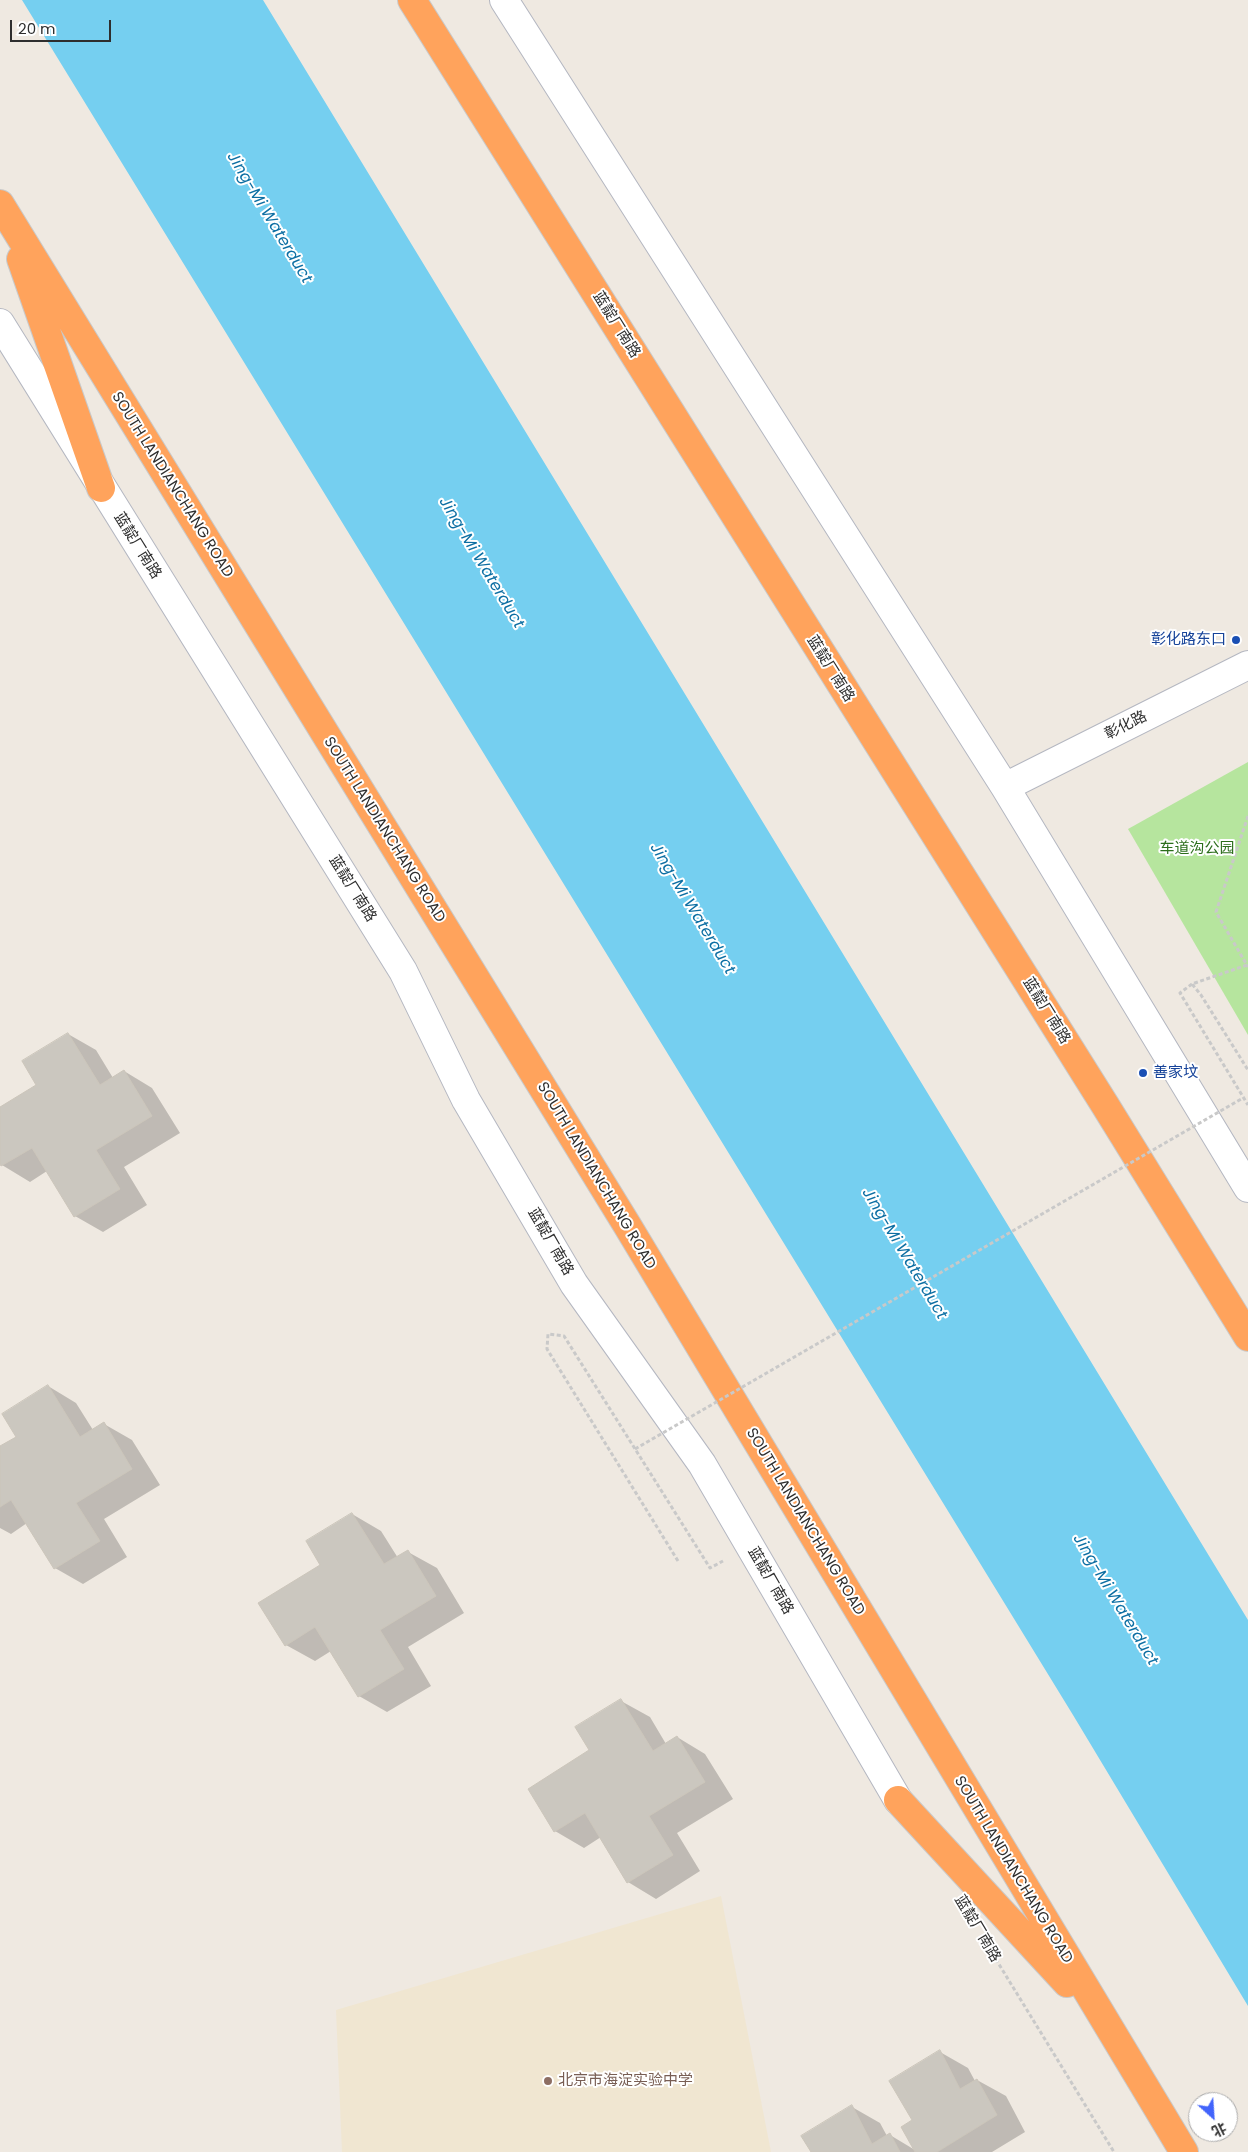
<!DOCTYPE html>
<meta charset="utf-8">
<style>
body{margin:0}
#map{position:relative;width:1248px;height:2152px;overflow:hidden;background:#efe9e1;font-family:Poppins,"Noto Sans SC",sans-serif}
canvas{display:block}
.north{position:absolute;left:1188px;top:2092px;width:50px;height:50px;box-sizing:border-box;background:#fff;border:1px solid #ababab;border-radius:50%;rotate:154deg;font-size:14px;font-weight:700;line-height:20px;text-align:center;color:#2e2e2e}
.north::after{content:'';display:block;margin:auto;width:18px;height:22px;background:#4264fb;clip-path:polygon(50% 0,100% 100%,50% 72%,0 100%)}
.scale{position:absolute;left:10px;top:20px;width:101px;height:22px;box-sizing:border-box;border:2px solid #2e2e2e;border-top:0;padding-left:6px;font-size:15px;line-height:18px;white-space:nowrap;color:#2e2e2e;-webkit-text-stroke:4px #fff;paint-order:stroke}
</style>
<div id="map">
<canvas width="1248" height="2152"></canvas>
<div class="north">北</div>
<div class="scale">20 m</div>
</div>
<script>
const ctx = document.querySelector('canvas').getContext('2d');
ctx.lineJoin = 'round';
function paint(path, color) {
  ctx.fillStyle = color;
  ctx.fill(path, 'evenodd');
}
function trace(path, color, width, dash) {
  ctx.strokeStyle = color;
  ctx.lineWidth = width;
  ctx.lineCap = dash ? 'butt' : 'round';
  ctx.setLineDash(dash || []);
  ctx.stroke(path);
}
function write(font, color, halo, rows, align = 'center') {
  ctx.font = font + ' Poppins,"Noto Sans SC",sans-serif';
  ctx.lineWidth = 4;
  ctx.setLineDash([]);
  ctx.textBaseline = 'middle';
  ctx.strokeStyle = halo;
  ctx.fillStyle = color;
  for (const [text, x, y, turn = 0] of rows) {
    ctx.save();
    ctx.translate(x, y);
    ctx.rotate((+turn || 0) * Math.PI / 180);
    ctx.textAlign = isNaN(turn) ? turn : align;
    if (halo) ctx.strokeText(text, 0, 0);
    ctx.fillText(text, 0, 0);
    ctx.restore();
  }
}
const education = new Path2D(`
 M721,1896L771,2152H342L336,2010Z`);
const green = new Path2D(`
 M1248,762V1035L1128,829Z`);
const water = new Path2D(`
 M22,0H263L1248,1620V2006L1073,1715Z`);
const shadow = new Path2D(`
 M68,1034L96,1050L113,1078L124,1071L152,1088L180,1133L124,1167L147,1205L103,1232L75,1216L47,1171L30,1182L2,1165L0,1162V1108L37,1085Z
 M48,1386L76,1403L93,1430L104,1424L132,1440L160,1485L104,1519L127,1557L83,1584L55,1568L27,1523L11,1534L0,1528V1448L18,1437Z
 M352,1514L381,1531L398,1558L408,1552L437,1568L464,1613L408,1647L431,1686L387,1712L359,1696L331,1651L315,1661L286,1645L322,1565Z
 M621,1701L650,1717L666,1744L677,1737L705,1754L733,1799L677,1833L700,1871L656,1899L628,1882L601,1837L584,1848L555,1831L591,1751Z
 M940,2052L968,2068L975,2081L977,2080L1006,2096L1025,2132L992,2152H812L852,2107L880,2123L887,2136L890,2135L915,2150L914,2121Z`);
const building = new Path2D(`
 M68,1033L100,1085L124,1070L152,1116L96,1150L120,1189L74,1217L32,1148L1,1166L0,1164V1107L36,1085L22,1061Z
 M48,1385L80,1437L104,1422L132,1469L76,1503L100,1541L54,1569L11,1500L0,1507V1446L16,1437L2,1414Z
 M352,1513L384,1564L408,1550L436,1596L380,1630L404,1669L358,1697L315,1627L285,1646L258,1603L320,1565L306,1541Z
 M621,1699L653,1751L677,1736L705,1782L649,1816L673,1855L627,1883L585,1813L554,1832L528,1789L589,1750L575,1727Z
 M940,2050L960,2089L977,2079L997,2115L937,2152H915L901,2127L912,2120L889,2081Z
 M852,2105L872,2144L890,2133L900,2152H811L801,2136Z`);
const path = new Path2D(`
 M1248,816L1216,912L1248,967
 M1247,965L1192,984L1201,995L1248,1070
 M1192,984L1180,993L1248,1105
 M678,1561L547,1349L548,1334L564,1336L710,1568L723,1561
 M989,1948L1114,2152`);
const secondary = new Path2D(`
 M504,0L1005,787L1248,1188
 M0,323L403,971L466,1100L574,1284L702,1464L898,1800
 M1005,787L1248,665`);
const highway = new Path2D(`
 M412,0L1105,1105L1248,1337
 M0,204L627,1225L1184,2152
 M21,259L101,488
 M898,1800L1067,1983`);
const pathBridge = new Path2D(`
 M635,1449L1243,1098`);
const markers = [
 [1236,640,5,"#1a4fb4"],
 [1143,1073,5,"#1a4fb4"],
 [548,2081,5,"#8d6e63"]
];
const streetNames = [
 ["蓝靛厂南路",616,325,58],
 ["SOUTH LANDIANCHANG ROAD",172,485,58],
 ["蓝靛厂南路",137,546,58],
 ["蓝靛厂南路",830,669,58],
 ["彰化路",1126,726,-27],
 ["SOUTH LANDIANCHANG ROAD",384,830,58],
 ["蓝靛厂南路",352,889,58],
 ["蓝靛厂南路",1046,1011,58],
 ["SOUTH LANDIANCHANG ROAD",596,1176,59],
 ["蓝靛厂南路",550,1242,60],
 ["SOUTH LANDIANCHANG ROAD",805,1522,59],
 ["蓝靛厂南路",770,1581,60],
 ["SOUTH LANDIANCHANG ROAD",1013,1870,59],
 ["蓝靛厂南路",977,1929,59]
];
const transitNames = [
 ["彰化路东口",1226,640],
 ["善家坟",1153,1073,"left"]
];
const parkNames = [
 ["车道沟公园",1197,849]
];
const educationNames = [
 ["北京市海淀实验中学",558,2081]
];
const waterNames = [
 ["Jing-Mi Waterduct",269,218,59],
 ["Jing-Mi Waterduct",481,563,59],
 ["Jing-Mi Waterduct",692,909,59],
 ["Jing-Mi Waterduct",904,1254,59],
 ["Jing-Mi Waterduct",1115,1600,59]
];
paint(education, '#f0e6d1');
paint(green, '#b6e59e');
paint(water, '#75cff0');
paint(shadow, '#0003');
paint(building, '#cbc7bf');
trace(building, '#cbc5ba', 1);
trace(secondary, '#b4b7c1', 30);
trace(highway, '#c9c9c9', 30);
trace(path, '#c9c9c9', 3, [4, 2.5]);
trace(secondary, '#fff', 28);
trace(highway, '#ffa35c', 28);
trace(pathBridge, '#c9c9c9', 3, [4, 2.5]);
for (const [x, y, r, color] of markers) {
  const dot = new Path2D();
  dot.arc(x, y, r, 0, 2 * Math.PI);
  ctx.fillStyle = color;
  ctx.fill(dot);
  trace(dot, '#fff', 2);
}
write('15px', '#2e2e2e', '#fff', streetNames);
write('15px', '#164399', '#fff', transitNames, 'right');
write('15px', '#2c6e1b', '#fff', parkNames);
write('15px', '#785e54', '#fff', educationNames, 'left');
write('italic 16px', '#0d6fa3', '#fff', waterNames);
</script>
